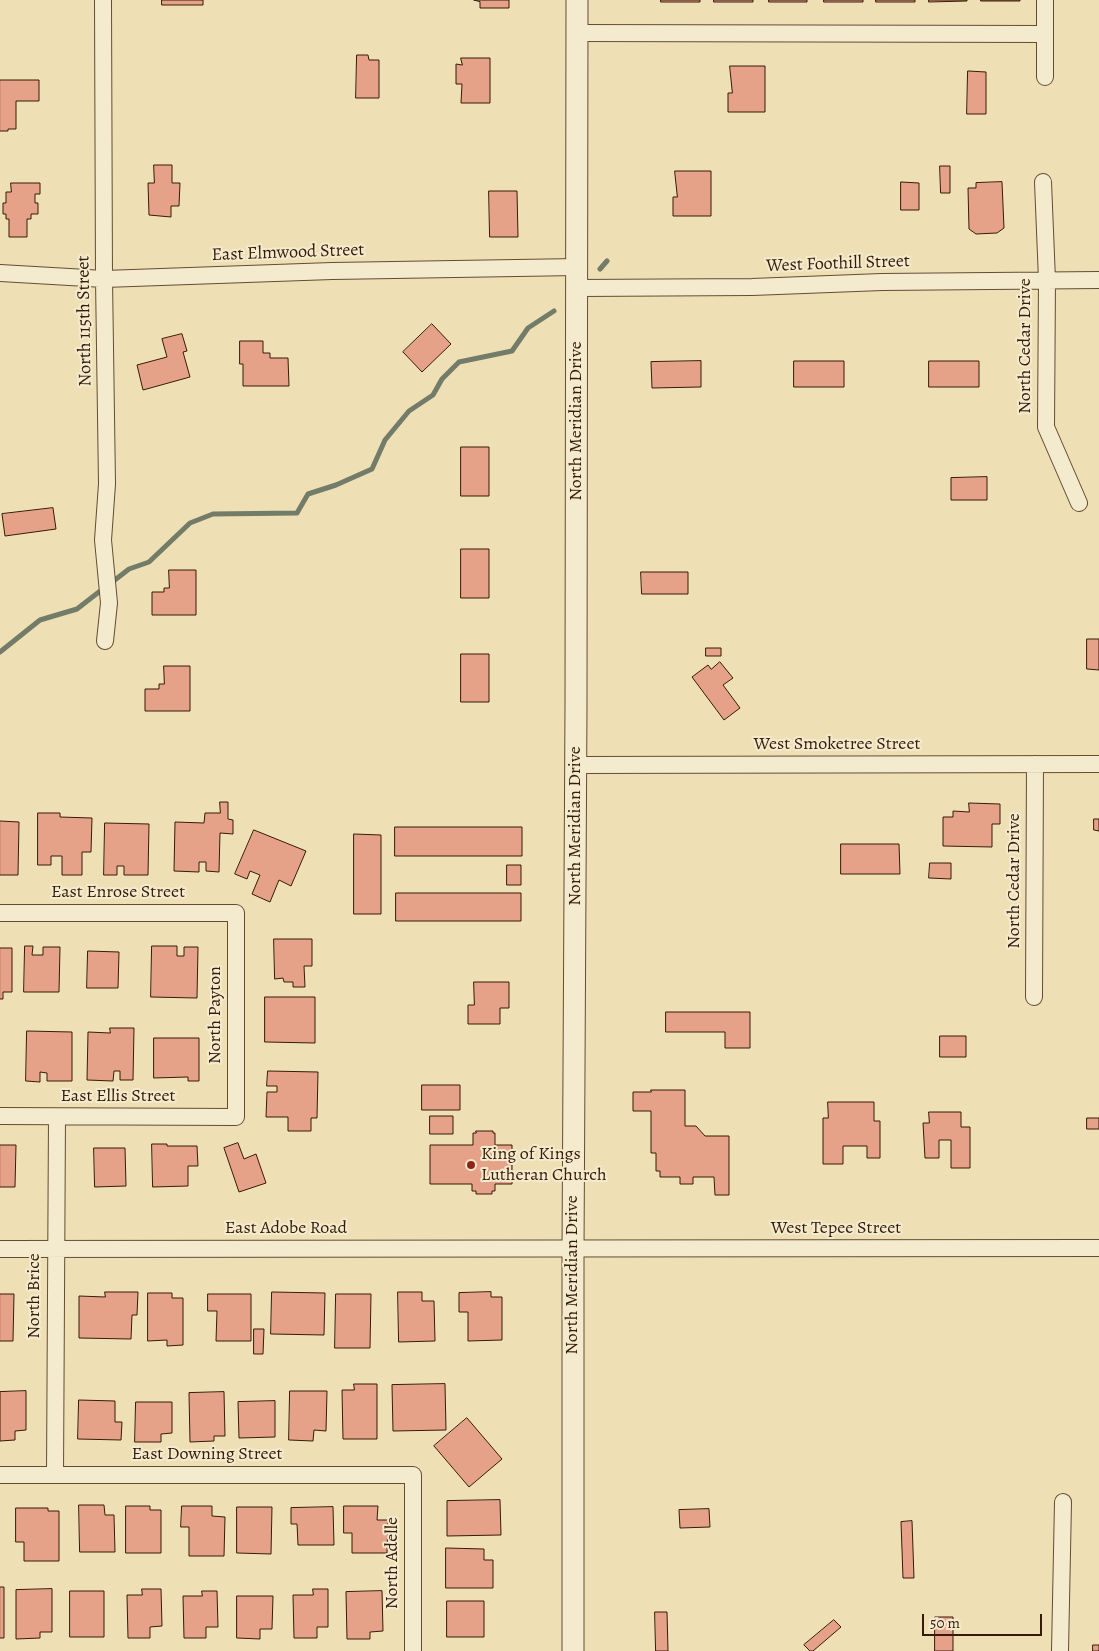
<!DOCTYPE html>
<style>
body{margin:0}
#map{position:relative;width:1099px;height:1651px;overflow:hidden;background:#eee0b4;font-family:Alegreya,serif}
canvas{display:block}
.scale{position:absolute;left:922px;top:1614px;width:120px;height:22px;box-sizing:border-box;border:2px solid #361b0a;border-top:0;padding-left:6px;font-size:15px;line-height:18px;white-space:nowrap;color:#361b0a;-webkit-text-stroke:4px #f4ebce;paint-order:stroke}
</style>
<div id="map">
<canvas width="1099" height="1651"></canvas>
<div class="scale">50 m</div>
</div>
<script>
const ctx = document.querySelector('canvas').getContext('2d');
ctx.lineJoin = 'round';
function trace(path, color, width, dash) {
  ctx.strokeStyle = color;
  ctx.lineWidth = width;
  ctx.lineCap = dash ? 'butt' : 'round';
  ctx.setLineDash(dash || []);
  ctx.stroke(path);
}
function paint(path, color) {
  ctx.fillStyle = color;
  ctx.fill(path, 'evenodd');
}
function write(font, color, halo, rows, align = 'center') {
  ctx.font = font + ' Alegreya,serif';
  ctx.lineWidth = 4;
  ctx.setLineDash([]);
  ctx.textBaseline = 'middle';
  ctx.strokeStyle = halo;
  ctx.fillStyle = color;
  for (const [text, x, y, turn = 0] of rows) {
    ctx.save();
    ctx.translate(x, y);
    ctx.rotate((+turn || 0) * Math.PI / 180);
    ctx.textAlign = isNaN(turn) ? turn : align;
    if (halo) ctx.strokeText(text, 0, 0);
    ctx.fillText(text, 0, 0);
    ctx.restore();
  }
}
const stream = new Path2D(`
 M600,269L607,261
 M111,583L129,569L149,562L190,523L213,514L297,513L308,494L336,485L372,469L385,440L409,411L433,395L442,379L459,362L512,351L528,328L554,311
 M0,652L40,620L77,609L104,588`);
const building = new Path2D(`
 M162,0H203V5H162Z
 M474,0H509V8H480V2Z
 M661,0H700V2H661Z
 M714,0H753V2H714Z
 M769,0H807V2H769Z
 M824,0H863V2H824Z
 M876,0H915V2H876Z
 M929,0H967V1L929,2Z
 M981,0H1020V1H981Z
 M357,55H368L369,60H379V98H356Z
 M461,58H490V103H461L462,84H456V64L462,65Z
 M730,66H765V112H728V93H732Z
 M968,71L986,72V114H967Z
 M0,80H39V101H16V129H8V131H0Z
 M154,165H172V183H180L179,206H171V217L149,215L148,183H154Z
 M940,166H950V193H941Z
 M675,171H711V216H673V197H677Z
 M901,182L919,183V210H901Z
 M1002,182L1004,228L997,233L976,234L969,229L968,188H976V183Z
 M11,183H40V194H35V203H38V214H31V219H27V237H9V219H6V214H3V203H6V192H11Z
 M489,191H517L518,237H490Z
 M432,324L451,344L422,372L403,352Z
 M182,334L187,351L183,352L190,377L143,390L137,365L167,357L162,339Z
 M240,341H263V353H270V358H288L289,386H243V364H240Z
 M701,361V387L652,388L651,362Z
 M794,361H844V387H794Z
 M929,361H979V387H929Z
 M461,447H489V496H461Z
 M987,477V500H951V478Z
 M53,508L56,529L5,536L2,514Z
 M461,549H489V598H461Z
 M169,570H196V615H152V592H164V588H169Z
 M641,572H688V594H642Z
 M1087,639H1099V670L1087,669Z
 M706,648H721V656H706Z
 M461,654H489V702H461Z
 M720,662L733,678L723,685L740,708L724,720L692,677L708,665L711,669Z
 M164,666H190V711H145V689H159V684H164Z
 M220,802H228V819L233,820V834L220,833L219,872L206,871V862H199V872L174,871L175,822L204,823L205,813H220Z
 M969,803L1000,804V824H992V847L943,846V817H953V811L969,812Z
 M38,813H60V817L92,818L91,852H82V875H62V856H51V865H38Z
 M1094,819H1099V831L1094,830Z
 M0,821L19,822L18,875H0Z
 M105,823L149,824L148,875H124V866H117V875H104Z
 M395,827H522V856H395Z
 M254,830L306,851L291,886L279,880L270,902L252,894L260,875L250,871L247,879L235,874Z
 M354,834L381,835V914H354Z
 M841,844H899L900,874H841Z
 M930,863H951V879L929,878Z
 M507,865H521V885H507Z
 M396,893H521V921H396Z
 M274,939H312V966H304L305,987H293V982H284L283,978L275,979Z
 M25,946H33L32,955H43V947H60L59,992H24Z
 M152,946H177V956H184V947H198L197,998L151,997Z
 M0,948H12V992H3V999H0Z
 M88,951L119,952L118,988H87Z
 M474,982H509V1008H500V1024H468V1005H474Z
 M265,997H315V1043L265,1042Z
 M666,1012H750V1048H725V1032H666Z
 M110,1028H134L133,1080H120V1071H114L113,1081L87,1080L88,1032L110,1033Z
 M27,1031L72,1032V1081H47V1073L40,1072V1082L26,1081Z
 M940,1036H966V1057H940Z
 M154,1038H199V1081H188V1077L154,1078Z
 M268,1071L318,1072L317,1118H311V1131H288V1117H266L267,1092H277V1086H267Z
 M422,1085H460V1110H422Z
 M651,1090H685V1126H696L705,1136H729V1195H715L714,1177H693V1184H680V1177H660V1171H656V1153H651V1111H633V1092H651Z
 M828,1102H874V1121H880V1158H867V1146H843V1164H823V1118H828Z
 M929,1112H961V1127H970V1168H951V1140H939V1158H925L923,1123H929Z
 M430,1116H453V1134H430Z
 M1087,1118H1099V1129H1087Z
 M476,1131H493V1133H495V1145H512V1184H495V1191H492V1194H476V1191H472V1184H430V1145H473V1133H476Z
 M238,1143L244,1159L256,1154L266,1183L239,1192L224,1148Z
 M152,1144H167V1146H197L198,1166H188V1186L153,1187Z
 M0,1145H16L15,1187H0Z
 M94,1148H125L126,1186L95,1187Z
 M105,1292H138L137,1315H132L131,1339L79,1338V1296L105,1297Z
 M272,1292L325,1293L324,1335L271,1334Z
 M398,1292H422V1301H434L435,1341L399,1342Z
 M491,1292V1297H502V1340L468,1341V1312H459V1293Z
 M148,1293H172V1298H183V1345L167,1346V1340L148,1341Z
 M0,1294H14L13,1341H0Z
 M208,1294H251V1341H216L217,1311H208Z
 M336,1294H371L370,1348H335Z
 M254,1329H264L263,1354H254Z
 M354,1384H377V1439H343L342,1390H354Z
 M445,1384L446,1430L393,1431L392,1385Z
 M26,1391V1430L15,1431V1440L0,1441V1392Z
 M290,1391H327L326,1431L314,1430L313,1441L289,1440Z
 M224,1392L225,1436H214V1441L190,1442L189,1393Z
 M79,1400L115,1401V1422H122L121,1440L78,1439Z
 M275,1401V1437L239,1438L238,1402Z
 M136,1402H172V1433L161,1434V1442H135Z
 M467,1418L502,1459L469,1487L434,1446Z
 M500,1500L501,1535L447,1536V1501Z
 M79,1505H104L105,1515H114L115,1552H80Z
 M126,1506H150V1510H161V1553H126Z
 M182,1506H212V1516L225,1517L224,1556H189V1527H181Z
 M344,1506H378L377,1520H388L387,1553H352V1533H344Z
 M237,1507H272L271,1554L237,1553Z
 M333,1507L334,1545H298L297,1524H291V1508Z
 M16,1508H48V1511H59V1561H24V1542H16Z
 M709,1509L710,1527L680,1528L679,1510Z
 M912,1521L914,1578H903L901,1522Z
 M446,1548L484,1549V1560H493V1588H446Z
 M0,1587H4V1638H0Z
 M52,1589V1632H40V1638L16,1639V1590Z
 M142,1589H161L162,1626L150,1627V1638H128L127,1595H142Z
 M313,1589H328V1627H317V1638H294L293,1595H313Z
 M70,1591H104V1637H70Z
 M202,1591H217L218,1627H206V1638H184L183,1596H202Z
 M382,1591L383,1631L370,1632V1639H347L346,1592Z
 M237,1596H273L272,1629H260V1639L237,1638Z
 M447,1601H484V1637H447Z
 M655,1612H667L668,1651H656Z
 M935,1617H953V1651H935Z
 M834,1620L841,1627L813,1651H810L804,1645Z
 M1093,1645H1099V1651H1093Z`);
const minor = new Path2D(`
 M103,0L104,279L107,484L103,540L109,603L105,641
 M577,33L1045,34
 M1045,77V0
 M1043,182L1047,280L1046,427L1079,503
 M0,273L104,279L332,271L578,267
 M578,288L752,287L882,282L1099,280
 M576,765L1099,764
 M0,913H236V1117L0,1116
 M1034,997L1035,764
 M0,1249L1099,1248
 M0,1475H413V1651
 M55,1475L57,1117
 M1060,1651L1063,1502`);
const tertiary = new Path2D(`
 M573,1651V1250L576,705L577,0`);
const markers = [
 [471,1165,5,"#8f2418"]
];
const streetNames = [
 ["East Elmwood Street",288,253,-2],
 ["West Foothill Street",838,264,-2],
 ["North 115th Street",85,321,-91],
 ["North Cedar Drive",1026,346,-90],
 ["North Meridian Drive",577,421,-90],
 ["West Smoketree Street",837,745],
 ["North Meridian Drive",576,826,-90],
 ["North Cedar Drive",1015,881,-90],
 ["East Enrose Street",118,893],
 ["North Payton",216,1015,-90],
 ["East Ellis Street",118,1097],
 ["East Adobe Road",286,1229],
 ["West Tepee Street",836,1229],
 ["North Meridian Drive",573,1275,-90],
 ["North Brice",35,1296,-90],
 ["East Downing Street",207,1455],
 ["North Adelle",393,1563,-90]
];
const poiNames = [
 ["King of Kings",481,1155],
 ["Lutheran Church",481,1176]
];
trace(stream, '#727c69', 5);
paint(building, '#e6a189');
trace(building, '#361b0a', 1);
trace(minor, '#644c34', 18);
trace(tertiary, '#644c34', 23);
trace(minor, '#f4ebce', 16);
trace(tertiary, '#f4ebce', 21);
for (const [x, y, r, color] of markers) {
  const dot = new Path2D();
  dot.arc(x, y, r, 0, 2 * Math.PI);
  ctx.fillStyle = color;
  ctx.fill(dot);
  trace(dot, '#f4ebce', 2);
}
write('18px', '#361b0a', '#f4ebce', streetNames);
write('18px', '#361b0a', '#f4ebce', poiNames, 'left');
</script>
